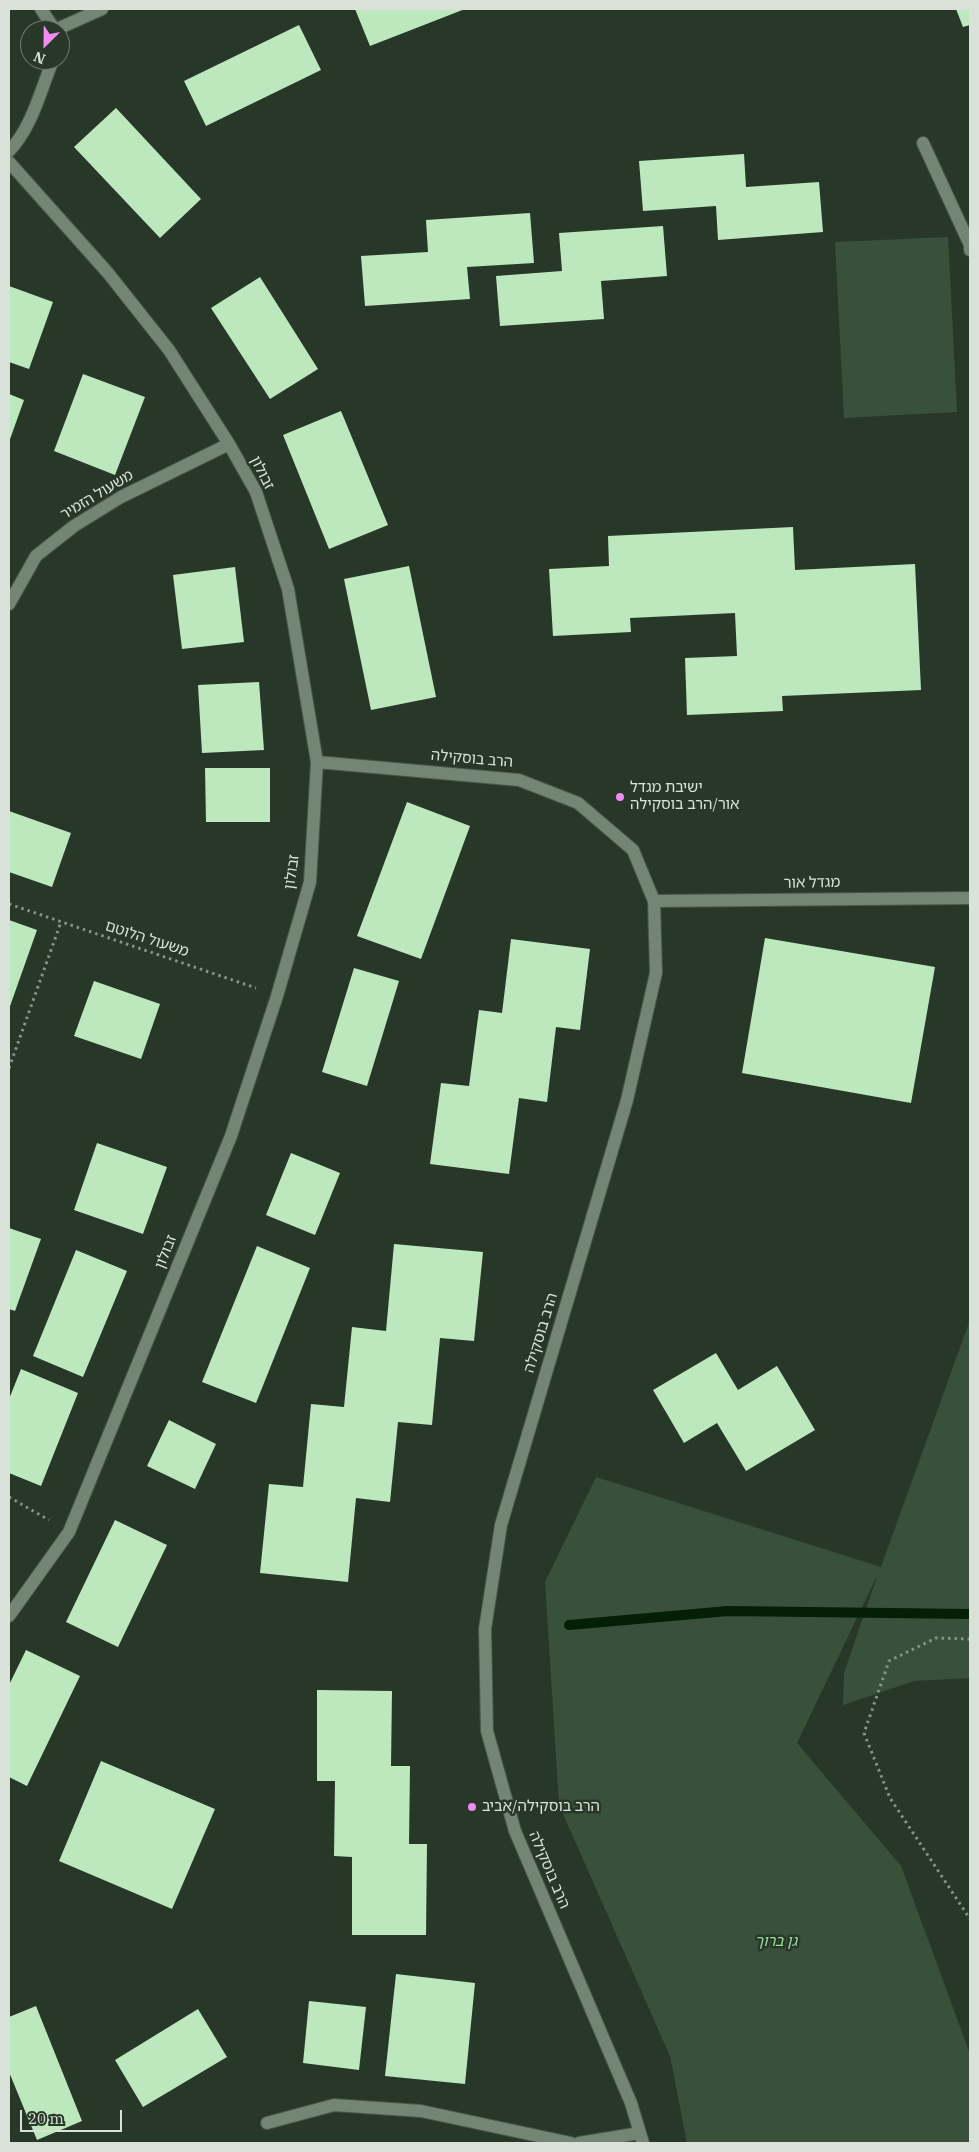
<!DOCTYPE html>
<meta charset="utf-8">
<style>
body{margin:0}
#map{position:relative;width:979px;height:2152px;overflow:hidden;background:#283828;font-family:"IBM Plex Serif",serif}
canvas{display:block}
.frame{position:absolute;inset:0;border:10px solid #d8e2d8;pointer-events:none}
.north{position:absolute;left:20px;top:20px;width:50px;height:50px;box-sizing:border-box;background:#283828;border:1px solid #6e7c6e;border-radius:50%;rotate:203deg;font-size:14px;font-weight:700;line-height:20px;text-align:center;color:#d8e2d8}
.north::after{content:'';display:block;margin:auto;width:18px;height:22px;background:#f08bf5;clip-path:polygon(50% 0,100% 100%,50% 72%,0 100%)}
.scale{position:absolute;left:20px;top:2110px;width:102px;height:22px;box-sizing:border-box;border:2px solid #d8e2d8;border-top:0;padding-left:6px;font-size:15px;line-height:18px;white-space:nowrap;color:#d8e2d8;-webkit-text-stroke:4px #283828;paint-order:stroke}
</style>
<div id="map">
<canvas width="979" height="2152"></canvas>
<div class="frame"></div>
<div class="north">N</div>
<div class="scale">20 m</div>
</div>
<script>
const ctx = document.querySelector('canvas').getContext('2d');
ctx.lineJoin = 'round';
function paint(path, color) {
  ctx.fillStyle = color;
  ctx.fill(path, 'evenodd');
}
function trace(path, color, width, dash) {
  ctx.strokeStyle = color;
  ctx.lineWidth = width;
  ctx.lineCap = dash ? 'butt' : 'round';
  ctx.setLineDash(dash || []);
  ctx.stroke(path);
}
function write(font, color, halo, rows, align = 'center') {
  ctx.font = font + ' "IBM Plex Serif","Noto Sans Hebrew",serif';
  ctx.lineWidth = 5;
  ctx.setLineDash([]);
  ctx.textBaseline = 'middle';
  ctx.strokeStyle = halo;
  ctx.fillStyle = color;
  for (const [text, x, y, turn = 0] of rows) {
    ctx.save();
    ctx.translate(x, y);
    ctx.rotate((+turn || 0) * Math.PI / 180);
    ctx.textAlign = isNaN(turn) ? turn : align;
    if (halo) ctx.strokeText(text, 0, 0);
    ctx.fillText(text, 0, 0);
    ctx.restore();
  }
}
const green = new Path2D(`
 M948,237L957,412L844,418L835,242Z
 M970,1320V1678L914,1681L843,1705L844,1673L878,1574L797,1743L901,1866L970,2054V2143H687L670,2056L559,1805L545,1582L596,1477L881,1567Z`);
const stream = new Path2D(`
 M569,1625L728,1611L970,1614`);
const building = new Path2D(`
 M355,9H465L370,46Z
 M956,9H970V25L963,27Z
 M299,25L321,70L206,126L184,81Z
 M116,108L201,199L160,238L74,147Z
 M744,154L746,187L819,182L823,232L718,240L716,206L643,211L639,161Z
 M530,213L534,263L467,267L470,299L365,306L361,256L428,252L426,220Z
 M663,226L667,276L601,281L604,319L500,326L496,276L562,271L559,233Z
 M260,277L318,369L270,399L211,308Z
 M9,286L53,302L29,369L9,362Z
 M83,374L145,397L115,475L54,451Z
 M9,394L24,400L9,442Z
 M341,411L388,525L329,549L283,435Z
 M793,527L795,570L915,564L921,690L782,696L783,711L687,715L685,658L737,656L735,613L630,618L631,632L553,636L549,569L609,566L608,536Z
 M409,566L436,697L371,710L344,579Z
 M235,567L244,642L182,649L173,575Z
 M259,682L264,750L202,753L198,685Z
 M205,768H270V822H206Z
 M407,802L470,826L421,959L357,936Z
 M9,811L71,833L52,887L9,872Z
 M9,920L37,930L9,1009Z
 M765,938L935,967L911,1103L742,1073Z
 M511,939L590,949L580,1030L556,1027L547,1102L519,1098L509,1174L430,1164L441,1083L469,1086L479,1010L502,1013Z
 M354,968L399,981L367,1086L322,1072Z
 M94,981L160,1004L141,1059L74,1036Z
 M97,1143L167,1167L143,1234L74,1210Z
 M291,1153L340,1173L315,1235L266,1215Z
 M9,1228L41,1239L15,1311L9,1309Z
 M394,1244L483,1252L474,1341L440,1338L432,1425L398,1422L390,1502L356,1498L348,1582L260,1573L269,1484L303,1487L311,1404L344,1407L352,1327L386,1331Z
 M257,1246L310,1268L256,1403L202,1382Z
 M76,1250L127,1271L83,1377L33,1356Z
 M716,1353L738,1390L777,1366L815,1430L746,1471L717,1423L684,1443L653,1390Z
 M21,1369L78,1393L41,1486L9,1473V1399Z
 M169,1420L216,1444L195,1489L147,1466Z
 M115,1520L167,1545L118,1647L66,1622Z
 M26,1650L80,1676L27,1786L9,1777V1685Z
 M317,1690L392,1691L391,1766H410L409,1844H427L426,1935H352V1857L334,1856L335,1781H317Z
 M101,1761L215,1809L172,1909L59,1861Z
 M396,1974L475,1983L465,2084L385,2076Z
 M309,2001L366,2007L359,2070L303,2063Z
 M36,2006L82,2121L37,2140L9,2072V2017Z
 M198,2009L227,2057L143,2107L115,2060Z`);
const path = new Path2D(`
 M9,904L256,988
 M9,1068L61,922
 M9,1497L49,1520
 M970,1639L936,1638L889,1661L864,1733L890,1798L970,1919`);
const minor = new Path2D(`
 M41,9L55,30
 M55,30L102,9
 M923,143L970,245V250
 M9,151C32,128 41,89 53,60
 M9,162L108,273L169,350L229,444L256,492L288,589L317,762L310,882L277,996L231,1136L69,1532L9,1616
 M9,604L36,556L74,526L121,497L229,444
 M317,762L519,780L578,803L633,850L654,901L656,973L627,1100L501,1525L485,1629L487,1731L515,1831L631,2103L643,2143
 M654,901L970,898
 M267,2123L334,2105L421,2111L571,2143
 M579,2143L640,2133`);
const markers = [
 [620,797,5,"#f08bf5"],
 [472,1807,5,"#f08bf5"]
];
const streetNames = [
 ["זבולון",262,473,63],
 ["משעול הזמיר",97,495,-31],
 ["הרב בוסקילה",472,759,5],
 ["זבולון",292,872,-82],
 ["מגדל אור",812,883,-1],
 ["משעול הלוטם",147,939,18],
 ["זבולון",166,1252,-68],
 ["הרב בוסקילה",541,1333,-73],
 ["הרב בוסקילה",549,1870,67]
];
const poiNames = [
 ["ישיבת מגדל",630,788],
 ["אור/הרב בוסקילה",630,805],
 ["הרב בוסקילה/אביב",482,1807]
];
const parkNames = [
 ["גן ברוך",776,1942]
];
paint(green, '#39513a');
trace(stream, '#031f06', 10);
paint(building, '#bde8be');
trace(minor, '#485649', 14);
trace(path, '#869386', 3, [2.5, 4]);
trace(minor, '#738573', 12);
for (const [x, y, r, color] of markers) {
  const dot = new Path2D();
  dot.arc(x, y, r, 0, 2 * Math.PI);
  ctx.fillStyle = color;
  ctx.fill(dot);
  trace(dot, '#283828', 2);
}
write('15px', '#d8e2d8', '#283828', streetNames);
write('15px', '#d8e2d8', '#283828', poiNames, 'left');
write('italic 15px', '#9ad79c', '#283828', parkNames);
</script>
